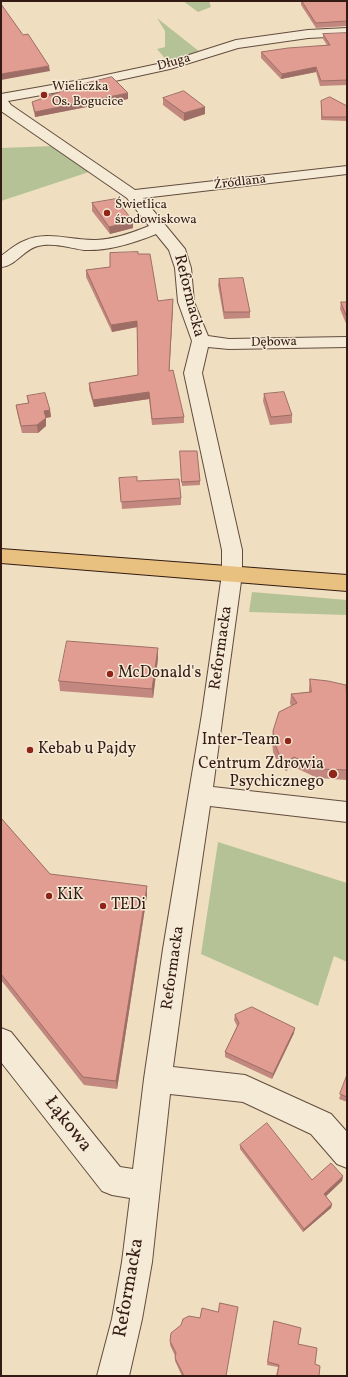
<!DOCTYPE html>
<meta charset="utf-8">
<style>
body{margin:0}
#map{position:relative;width:348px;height:1377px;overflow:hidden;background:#efdfc0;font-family:Vollkorn,serif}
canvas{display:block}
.frame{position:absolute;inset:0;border:2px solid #331b13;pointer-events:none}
</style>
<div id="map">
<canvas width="348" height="1377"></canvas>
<div class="frame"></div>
</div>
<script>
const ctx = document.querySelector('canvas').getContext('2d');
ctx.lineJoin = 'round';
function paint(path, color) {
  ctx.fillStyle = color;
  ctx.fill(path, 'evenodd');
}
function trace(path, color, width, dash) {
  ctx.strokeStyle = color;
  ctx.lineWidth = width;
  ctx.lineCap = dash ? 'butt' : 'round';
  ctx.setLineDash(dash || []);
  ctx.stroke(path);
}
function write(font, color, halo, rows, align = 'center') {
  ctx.font = font + ' Vollkorn,serif';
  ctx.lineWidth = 3;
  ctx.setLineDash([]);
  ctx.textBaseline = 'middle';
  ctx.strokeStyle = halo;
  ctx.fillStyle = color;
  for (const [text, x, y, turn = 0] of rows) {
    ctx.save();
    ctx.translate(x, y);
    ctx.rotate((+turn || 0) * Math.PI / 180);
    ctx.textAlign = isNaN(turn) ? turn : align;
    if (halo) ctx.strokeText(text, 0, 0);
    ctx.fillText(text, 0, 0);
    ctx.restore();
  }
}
const green = new Path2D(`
 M183,1H209L211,7L198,12Z
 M157,18L200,52L168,62L157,49L165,47V31Z
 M53,146L89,172L1,201V148Z
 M252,592L347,600V615L249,612Z
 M218,842L347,883V962L334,956L318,1006L201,954Z`);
const minor = new Path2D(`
 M347,28V36L308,38L238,48L170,69L92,86L8,101L11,105L135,190L347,166V174L143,198L185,249L191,268L194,302L208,336L229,339L347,337V347L229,349L208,347L202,373L242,550V574L213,787L347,802V822L210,806L189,949L173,1067L245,1075L331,1114L347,1132V1168L337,1164L311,1134L243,1102L170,1094L152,1262L142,1319L129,1376H97L112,1319L122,1262L130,1198L112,1195L102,1191L1,1062V1028L11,1032L120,1167L133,1169L144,1079L163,949L202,714L222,574V550L184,373L192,341L178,302L175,268L169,250L156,234C134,243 109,251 84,250C70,248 53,242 38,246C24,249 16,266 1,267V256C8,251 16,244 24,241C47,230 72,241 96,240C115,239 132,233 149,226L127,198L1,111V94L92,78L167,62L236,40L308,30Z`);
const primary = new Path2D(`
 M1,549L347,575V591L1,563Z`);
const wall = new Path2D(`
 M301,1H347V26L316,28L301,5Z
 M323,34L347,35V85L320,86L316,72L281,79L261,58V52L327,45L323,39Z
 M163,98L205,114L184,121L163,105Z
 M128,99L35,117L33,108L32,102Z
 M321,101L347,106V121L321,120Z
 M92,203L133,221V228L110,234L92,211Z
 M138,254L158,301L173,306L169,371L184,417V423L152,425L149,399L94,407L89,390V383L138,375L137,327L112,332L86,277V270L110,267Z
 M219,279L250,312V318L224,319L218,285Z
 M341,302H347V326L340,309Z
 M264,394L292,415V423L270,425L263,401Z
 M27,396L50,410L51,417L46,418V426L38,433H22L17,412L16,405L28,403Z
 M180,455L200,481V485L182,486Z
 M137,481L181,498V505L122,509L120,485Z
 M158,658L153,698L60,691L59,681Z
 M310,679L347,707V780L317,778L292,766L286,771L278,763L273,752L272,741L273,731L291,706L290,703L291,694L309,692V688Z
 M1,818L50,874L147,895L117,1089L84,1085L1,980Z
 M235,1015L294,1033L272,1079L225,1057V1052L237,1026L234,1020Z
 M347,1075V1102L339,1099Z
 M240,1145L312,1180L343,1176L342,1181L326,1196L332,1204L331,1208L303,1232L240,1149Z
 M274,1321L298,1344L315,1364L319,1376H276L278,1367L267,1365Z
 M170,1341L226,1376H182L175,1361V1356L170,1345Z`);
const shadedWall = new Path2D(`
 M49,66L50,71L1,80V74Z
 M316,67V72L281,79L282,74Z
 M128,93V99L35,117V112Z
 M205,107V114L184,121V113Z
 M133,221V228L110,234L109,227Z
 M173,299V306L169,377V371Z
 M137,321V327L112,332L111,325Z
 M149,392V399L94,407L93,400Z
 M50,410L51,417L44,418V411Z
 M46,418V426L38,433L37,425Z
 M158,648V658L153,698L152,689Z
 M294,757L292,766L286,771L287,762Z
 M147,886V895L117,1089L116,1081Z
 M295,1028L294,1033L272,1079L273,1074Z
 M343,1176L342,1181L323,1199L324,1194Z
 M332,1204L331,1208L303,1232L304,1229Z`);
const building = new Path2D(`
 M302,1H347V21L316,23Z
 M1,4L23,35L28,34L49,66L1,74Z
 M346,33L347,35V80L321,81L316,67L282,74L261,52L288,48L330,45L323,34Z
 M112,77L128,93L35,112L32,102L82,84Z
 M184,91L205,107L184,113L163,98Z
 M330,97L347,106V117H322L321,101Z
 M116,199L133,221L109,227L92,203Z
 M138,252V254H150L158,301L173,299L169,371L173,370L184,417L152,419L149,392L93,400L89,383L138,375L137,321L111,325L86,270L110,267V253Z
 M243,278L250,312H224L219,279Z
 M341,302H347V317Z
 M284,392L292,415L271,417L264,394Z
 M45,393L50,410L44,411L46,418L37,425L21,426L16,405L29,403L27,396Z
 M180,451H197L200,481L182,482Z
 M137,477V481L179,479L181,498L121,502L119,478Z
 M67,641L158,648L152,689L59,681Z
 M310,679L328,681L346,685L347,707V770L319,769L294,757L287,762L279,754L274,742L273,731L279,712L297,703L291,694L311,692Z
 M1,818L50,874L147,886L116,1081L83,1077L1,974Z
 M252,1007L295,1028L273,1074L225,1052L239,1023L235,1015Z
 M347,1075V1097L340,1094Z
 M267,1123L312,1180L331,1163L343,1176L324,1194L332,1204L304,1229L240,1145Z
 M220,1303L238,1307L226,1376H184L175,1358L176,1353L170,1341L171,1333L181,1325L183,1319L189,1316L200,1318L202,1308L218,1312Z
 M274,1321L301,1328L298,1344L317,1348L315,1364L320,1366L319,1376H277L279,1365L268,1362Z`);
const markers = [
 [44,95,4,"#8f2418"],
 [107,213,4,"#8f2418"],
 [110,674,4,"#8f2418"],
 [288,741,4,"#8f2418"],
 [30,750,4,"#8f2418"],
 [333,774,5,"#8f2418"],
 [49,896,4,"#8f2418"],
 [103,906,4,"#8f2418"]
];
const farStreetnames = [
 ["Długa",174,63,-15],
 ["Źródlana",240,183,-7],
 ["Dębowa",274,343,-1]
];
const farPoinames = [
 ["Wieliczka",52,88],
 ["Os. Bogucice",52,103],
 ["Świetlica",115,206],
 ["środowiskowa",115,221]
];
const streetNames = [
 ["Reformacka",188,296,76],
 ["Reformacka",222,648,-82],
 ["Reformacka",174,968,-82]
];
const poiNames = [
 ["McDonald's",118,674],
 ["Inter-Team",280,741,"right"],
 ["Kebab u Pajdy",38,750],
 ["Centrum Zdrowia",324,765,"right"],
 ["Psychicznego",324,783,"right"],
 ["KiK",57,896],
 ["TEDi",111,906]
];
const nearStreetnames = [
 ["Łąkowa",67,1125,52],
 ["Reformacka",130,1288,-80]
];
paint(green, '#b5c296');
trace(minor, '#624c3e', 2);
trace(primary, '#331b13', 2);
paint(minor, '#f5ead6');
paint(primary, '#e8c080');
paint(wall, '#c2877e');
paint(shadedWall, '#9e6e66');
paint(building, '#e19d92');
trace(building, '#9e6e66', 1);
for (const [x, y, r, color] of markers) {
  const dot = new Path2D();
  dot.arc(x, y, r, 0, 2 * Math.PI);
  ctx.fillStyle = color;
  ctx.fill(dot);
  trace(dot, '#f5ead6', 1.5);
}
write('13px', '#331b13', '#f5ead6', farStreetnames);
write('13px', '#331b13', '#f5ead6', farPoinames, 'left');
write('16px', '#331b13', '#f5ead6', streetNames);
write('16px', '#331b13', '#f5ead6', poiNames, 'left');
write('19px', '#331b13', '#f5ead6', nearStreetnames);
</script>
